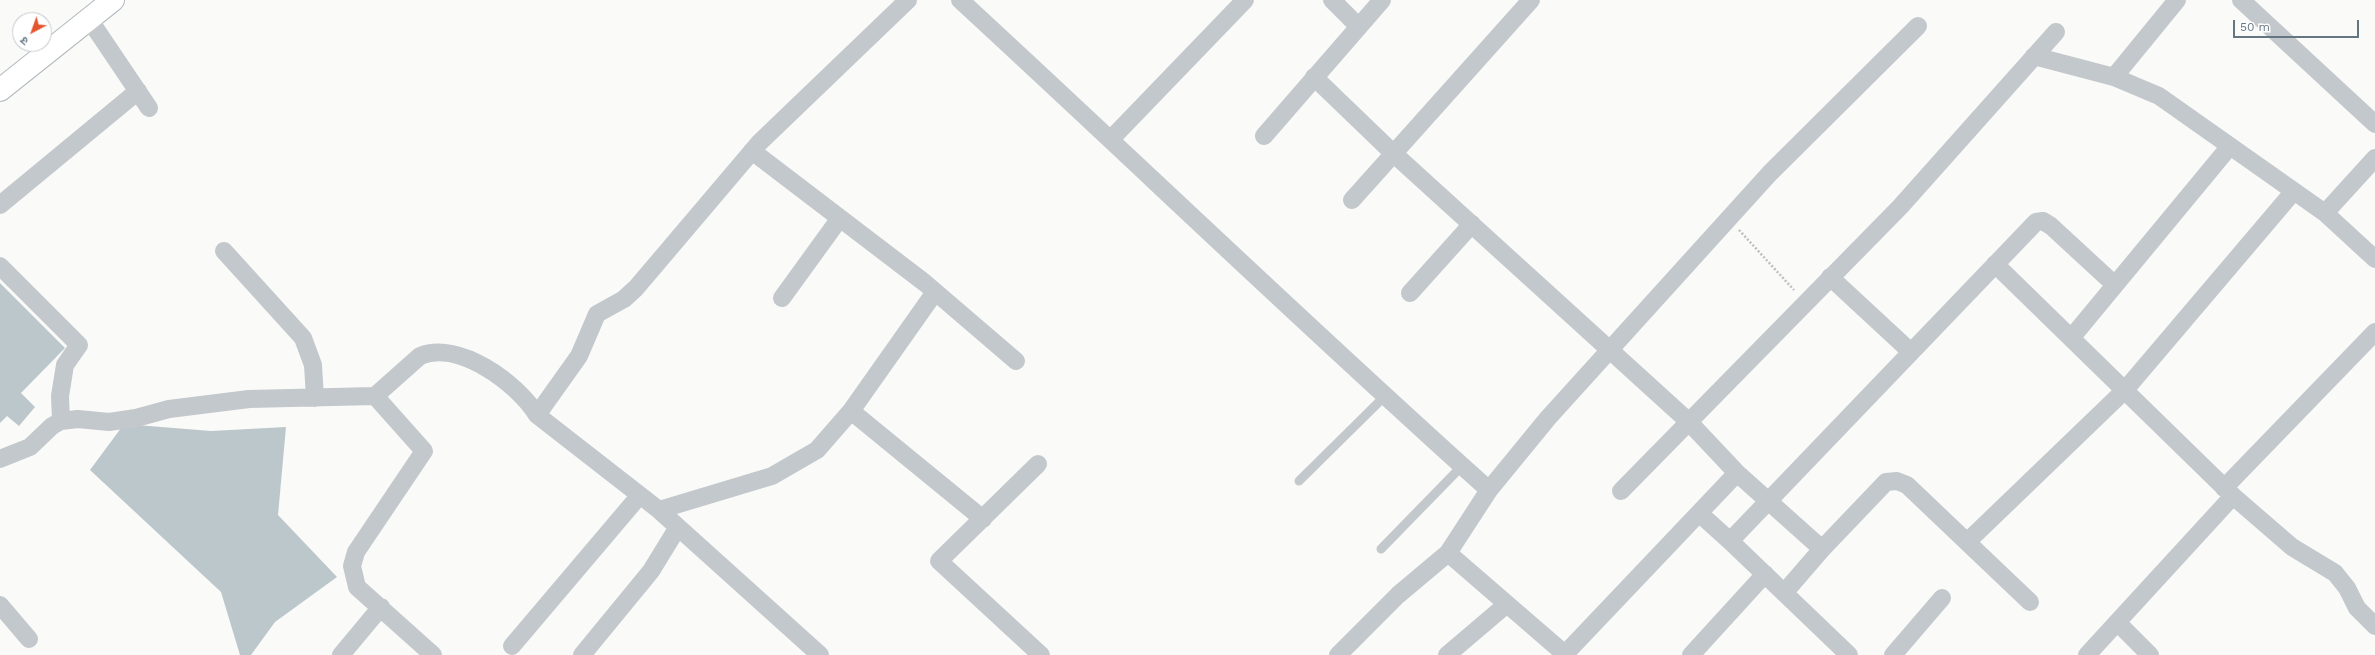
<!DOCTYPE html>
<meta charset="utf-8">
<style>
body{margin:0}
#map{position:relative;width:2375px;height:655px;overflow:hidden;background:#fafaf8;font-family:"Work Sans","Noto Sans Devanagari",sans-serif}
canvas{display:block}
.north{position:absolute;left:12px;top:12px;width:40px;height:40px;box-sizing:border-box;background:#fff;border:1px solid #c1c8cd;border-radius:50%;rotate:221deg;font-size:11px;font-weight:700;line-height:16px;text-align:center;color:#657683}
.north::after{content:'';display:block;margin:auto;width:14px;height:18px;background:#e4572e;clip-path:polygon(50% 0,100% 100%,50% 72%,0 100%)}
.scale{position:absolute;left:2233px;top:20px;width:126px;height:18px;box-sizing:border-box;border:2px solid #657683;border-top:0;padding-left:5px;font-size:12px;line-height:14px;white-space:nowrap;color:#657683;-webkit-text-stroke:3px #fff;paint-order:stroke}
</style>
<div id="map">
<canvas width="2375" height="655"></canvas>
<div class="north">उ</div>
<div class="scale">50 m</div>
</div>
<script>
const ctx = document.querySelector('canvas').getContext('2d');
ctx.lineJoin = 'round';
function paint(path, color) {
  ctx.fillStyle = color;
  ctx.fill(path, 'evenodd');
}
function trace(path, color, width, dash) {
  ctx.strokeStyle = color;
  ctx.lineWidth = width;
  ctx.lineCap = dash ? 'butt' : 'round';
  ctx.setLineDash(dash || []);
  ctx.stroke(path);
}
const water = new Path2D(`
 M0,283L65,348L21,393L35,407L19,426L7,416L0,423Z
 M124,424L211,431L286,427L278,515L337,577L275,622L251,655H240L221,592L90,470Z`);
const path = new Path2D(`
 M1739,230L1794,290`);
const lane = new Path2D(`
 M1299,481L1384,397
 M1381,549L1462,466`);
const street = new Path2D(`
 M960,0C1137,163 1310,330 1489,490L1448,553L1398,595L1338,655
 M1332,0L1359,27
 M2241,0L2375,124
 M89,19L149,108
 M2034,56L2114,77L2159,96L2325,213
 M1314,77L1393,153L1688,421L1737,473L1822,549
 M2114,77L2177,0
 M1264,136L1382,0
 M1111,139L1245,0
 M752,151L925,283L1016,361
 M2375,158L2325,213L2375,259
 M1352,200L1531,0
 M0,205L138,91
 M224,251L303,338L313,365L315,398
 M1995,264L2233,496L2292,547L2335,573L2347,588L2357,608L2375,626
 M0,266L79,345L65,365L60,396L61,421
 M1830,277L1911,352
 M1410,293L1472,224
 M782,298L840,218
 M2072,337L2230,146
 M375,396L424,451L356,552L352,566L357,587L433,655
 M851,411L983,519
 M537,415L579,356L597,314L624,299L636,288L759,143L908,0
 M0,459L30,447L52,426L61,421L78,419L109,422L136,418L169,409L249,399L375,396L420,356C459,340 517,383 537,415L659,510L820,655
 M1038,464L939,561L1041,655
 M2224,488L2375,332
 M1489,490L1548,418L1770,173L1918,26
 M1621,491L1900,207L2056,32
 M659,510L772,476L817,450L851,411L935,292
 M1699,513L1730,541L1849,655
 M1730,541L2036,222L2043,221L2051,226L2115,285
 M1967,542L2125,390L2294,191
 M1448,553L1566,655
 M1784,593L1822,549L1886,482L1897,481L1907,485L2030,602
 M0,605L29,639
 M2117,622L2150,655
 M512,646L640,495
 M1565,654L1737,473
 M341,655L381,607
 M582,655L651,571L678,527
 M1447,655L1507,604
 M1691,655L1765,574
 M1893,655L1942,598
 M2087,655L2233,496`);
const secondary = new Path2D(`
 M0,90L113,0`);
paint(water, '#bbc7cb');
trace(secondary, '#b3babf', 24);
trace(path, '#bbbfc2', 2.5, [2, 2]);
trace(lane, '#c3c8cc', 9);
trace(street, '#c3c8cc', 18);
trace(secondary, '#fff', 22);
</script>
